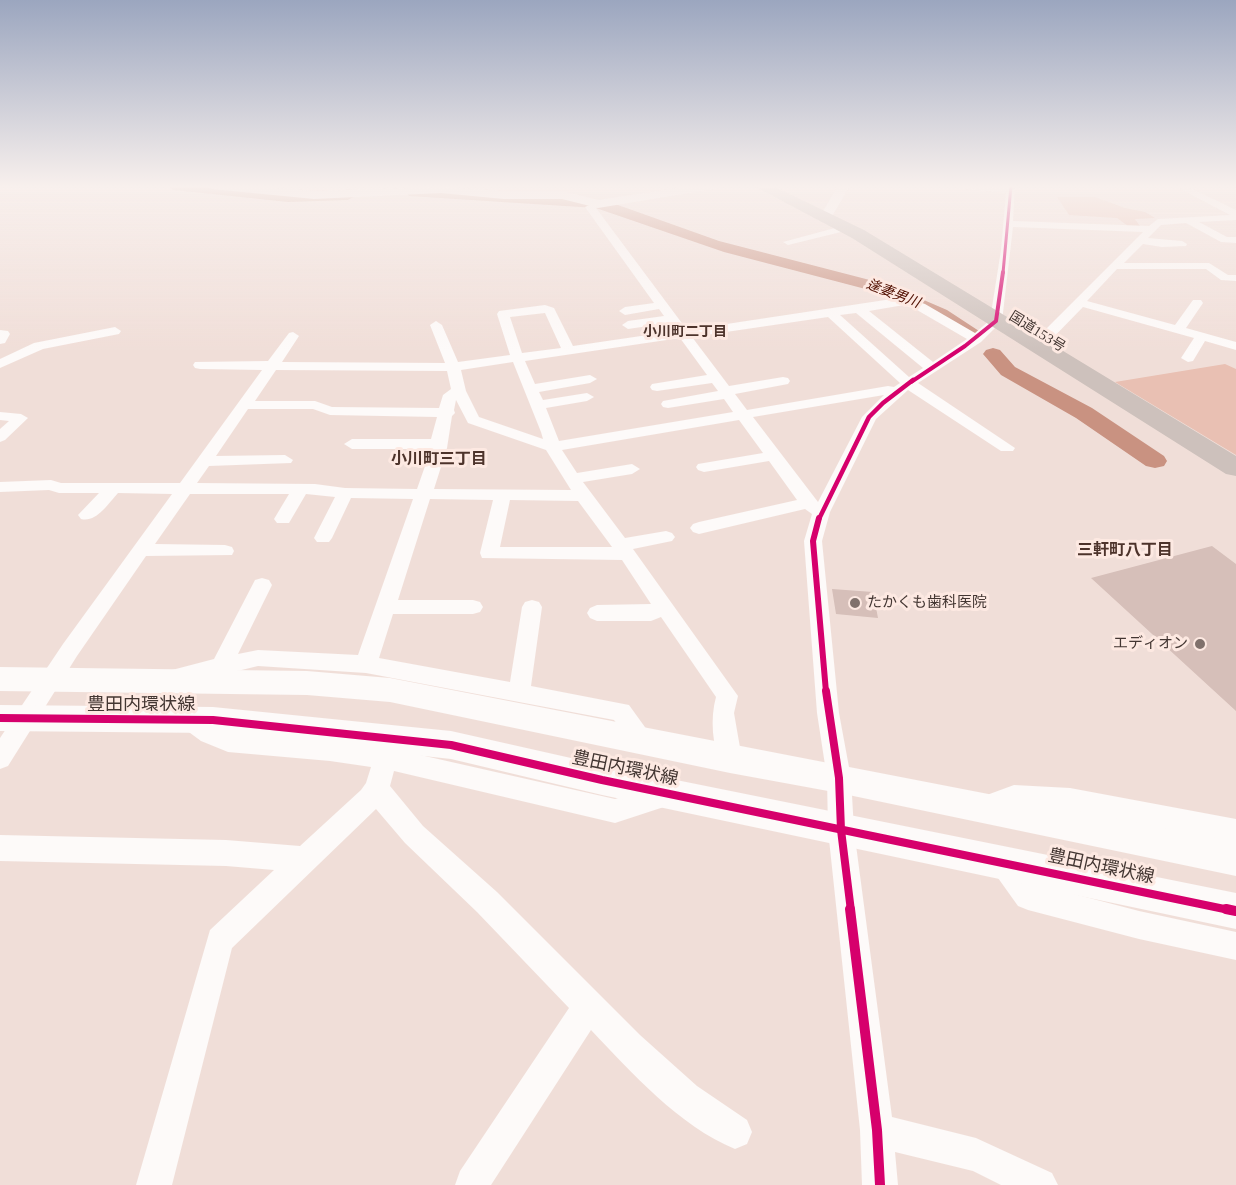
<!DOCTYPE html>
<meta charset="utf-8">
<style>
body{margin:0}
canvas{display:block;background:#f0ded8}
</style>
<canvas width="1236" height="1185"></canvas>
<script>
const ctx = document.querySelector('canvas').getContext('2d');
ctx.lineJoin = 'round';
function paint(path, color) {
  ctx.fillStyle = color;
  ctx.fill(path, 'evenodd');
}
function trace(path, color, width, dash) {
  ctx.strokeStyle = color;
  ctx.lineWidth = width;
  ctx.lineCap = dash ? 'butt' : 'round';
  ctx.setLineDash(dash || []);
  ctx.stroke(path);
}
function write(font, color, halo, rows, align = 'center') {
  ctx.font = font + ' "Times New Roman","Noto Sans JP",serif';
  ctx.lineWidth = 6;
  ctx.setLineDash([]);
  ctx.textBaseline = 'middle';
  ctx.strokeStyle = halo;
  ctx.fillStyle = color;
  for (const [text, x, y, turn = 0] of rows) {
    ctx.save();
    ctx.translate(x, y);
    ctx.rotate((+turn || 0) * Math.PI / 180);
    ctx.textAlign = isNaN(turn) ? turn : align;
    if (halo) ctx.strokeText(text, 0, 0);
    ctx.fillText(text, 0, 0);
    ctx.restore();
  }
}
const green = new Path2D(`
 M1057,197H1095L1125,208L1145,212L1155,218L1135,219L1140,226H1128L1117,218L1069,215Z
 M1225,364L1236,369V455L1115,382Z`);
const river = new Path2D(`
 M167,186H213L288,194L348,192L355,196L348,200L288,202L174,190Z
 M414,189L573,197L618,205L719,241L889,285L947,310L979,331L976,335H962L934,317L877,292L724,252L596,208L409,196L407,193L409,190Z
 M993,348L1000,350L1015,367L1092,408L1164,456L1167,461L1164,466L1155,468L1146,466L1076,418L1001,375L983,354L986,350Z`);
const building = new Path2D(`
 M1212,546L1236,564V711L1091,578Z
 M832,589L873,592L878,618L836,614Z`);
const minor = new Path2D(`
 M962,186L1006,188L1007,186H1015L1013,221L1149,226L1158,219L1230,215L1175,186H1186L1236,210V220L1199,222L1227,237H1236V243L1221,242L1186,223L1161,225L1148,238L1182,241L1187,244L1186,246L1162,247L1143,244L1124,263H1209L1228,275H1236V281L1221,280L1206,269H1117L1087,301L1175,325L1193,300H1201L1203,303L1186,328L1236,342V350L1205,341L1193,361L1188,362L1181,358L1194,338L1083,307L1042,349H1032L1031,346L1032,343L1143,232L1013,227L1002,321L981,342L918,383L1015,448L1013,451H1001L908,390L876,419L830,512L822,541L839,713L851,778L854,830L892,1117L976,1138L1052,1173L1058,1185H1001L973,1171L895,1152L898,1185H862L860,1130L828,830L827,778L817,713L804,541L812,514L805,509L699,534L693,532L690,528L693,524L699,522L797,500L769,461L704,472L698,470L696,467L698,464L763,453L739,420L562,450L577,473L632,464L640,469L632,474L583,482L625,538L666,531L672,533L675,537L672,541L633,549L738,696L734,713L742,759L738,767L730,770L722,767C712,747 710,718 716,697L661,617L651,621H597L590,618L587,613L590,608L597,605L651,604L622,560L482,558L480,553L493,500L430,499L398,600H473L480,602L483,607L480,612L473,614H393L379,658L510,682L522,607L525,602L532,600L539,602L542,607L531,686L629,705L655,741L651,748L643,751L635,748L614,720L366,673L258,666L180,685L172,682L169,676L172,670L214,659L255,580L262,578L269,580L272,585L238,654L258,650L358,655L413,499L351,498L332,538L329,542H317L314,538L335,497L306,494L289,523H277L274,519L289,494H190L155,544L225,545L232,547L234,551L232,555L146,556L77,656L8,766L0,769V738L63,644L172,494L118,493C108,504 96,523 81,519L78,515L99,493H59L49,490L0,492V482L51,480L61,483H180L262,370L200,369L195,368L193,365L195,362L268,361L289,333L293,332L299,336L282,362L445,363L430,325L436,321L442,325L458,362L510,355L497,314L499,311L545,305L554,308L573,346L675,331L669,323L628,329L622,325L628,321L664,316L659,309L625,315L619,311L625,307L654,303L585,207L598,201L603,204L596,208L687,330L905,297L925,304L975,333L990,320L1001,250L1006,193L966,189ZM904,305L917,310L967,339L933,362L869,311ZM545,313L561,348L522,353L510,317ZM856,313L923,368L909,377L840,315ZM828,317L900,383L894,387L888,386L747,410L735,394L788,384L790,381L788,378L783,377L729,386L692,337ZM680,338L707,375L652,384L650,387L652,390L657,391L712,383L718,391L663,401L661,404L663,407L668,408L724,399L733,412L559,441L546,408L587,401L594,397L587,393L543,400L539,392L590,383L597,379L590,375L535,384L525,361ZM513,362L541,432L543,439L479,417L466,391L461,370ZM276,370L447,371L451,389L443,395L439,408L332,407L315,401H255ZM884,395L862,417L818,502L753,417ZM456,400L468,423L546,450L571,490L434,489L447,448L452,416L455,413L454,410ZM248,409H313L330,415L437,417L431,439H352L344,444L352,449H431L417,489L345,488L315,484L197,483L209,466L291,463L293,460L285,455L216,456ZM510,500L578,501L612,547H500Z
 M846,225L849,226V230L788,245L783,242Z
 M115,327L121,331L119,334L43,349L0,368V359L34,343Z
 M0,330L8,331L10,334L5,343L0,344Z
 M0,412L21,414L28,418L5,440L0,442V429L9,421L0,420Z
 M190,710L229,732L330,739L385,747L615,799L664,784L673,788L676,796L673,804L615,823L394,771L390,786L423,826L497,892L640,1035L697,1086L747,1120L752,1132L747,1144L735,1149C679,1126 632,1073 591,1030L491,1185H455L460,1171L569,1008L477,912L405,843L376,809L232,948L172,1185H136L210,930L274,870L226,866L0,861V835L226,840L300,846L361,790L366,783L371,767L330,761L228,752L201,741L182,727L179,720L182,713Z
 M1014,785L1070,788L1236,819V843L1070,812L1014,809L985,819L976,815L972,807L976,799Z
 M1002,849L1011,853L1036,884L1139,911L1236,932V960L1139,939L1028,910L1018,906L993,871L989,862L993,853Z`);
const tertiary = new Path2D(`
 M206,186H252L314,191L441,187L504,191H562L598,200L691,186H719L713,189L598,208L562,199H504L441,193L314,199L212,189Z
 M838,186H850L829,221H821L819,218Z
 M0,667L307,671L390,678L1236,842V876L839,793L730,773L390,702L307,695L0,691Z
 M0,705L213,707L451,731L602,765L1236,893V929L602,795L451,759L213,733L0,731Z`);
const trunk = new Path2D(`
 M754,186H773L864,230L1236,456V476L1226,474L852,238Z`);
const cyclewayFar5 = new Path2D(`
 M1003,273L1011,186`);
const cyclewayFar4 = new Path2D(`
 M911,382L965,346L996,321L1003,272`);
const cyclewayFar3 = new Path2D(`
 M819,519L869,417L883,403L913,380`);
const cyclewayFar2 = new Path2D(`
 M819,518L813,541L826,692`);
const cyclewayFar1 = new Path2D(`
 M826,691L839,778L841,830L851,911
 M0,718L213,720L451,745L602,780L1234,911`);
const cycleway = new Path2D(`
 M850,909L877,1130L880,1185
 M1226,909L1236,911`);
const markers = [
 [855,603,6,"#80716c"],
 [1200,644,6,"#80716c"]
];
const farWaternames = [
 ["逢妻男川",893,294,21]
];
const farNeighbourhoodnames = [
 ["小川町二丁目",685,332]
];
const farStreetnames = [
 ["国道153号",1037,332,32]
];
const poiNames = [
 ["たかくも歯科医院",867,603],
 ["エディオン",1188,644,"right"]
];
const neighbourhoodNames = [
 ["小川町三丁目",439,460],
 ["三軒町八丁目",1125,551]
];
const nearStreetnames = [
 ["豊田内環状線",141,705],
 ["豊田内環状線",625,769,12],
 ["豊田内環状線",1101,867,12]
];
paint(green, '#e9c0b3');
paint(river, '#c99281');
paint(building, '#d6bfb9');
paint(minor, '#fdfaf9');
paint(tertiary, '#fdfaf9');
paint(trunk, '#cdc1bc');
trace(cyclewayFar5, '#d6006c', 3);
trace(cyclewayFar4, '#d6006c', 4);
trace(cyclewayFar3, '#d6006c', 4.5);
trace(cyclewayFar2, '#d6006c', 6);
trace(cyclewayFar1, '#d6006c', 8);
trace(cycleway, '#d6006c', 10);
const sky = ctx.createLinearGradient(0, 0, 0, 352);
sky.addColorStop(0, '#9ba6bf');
sky.addColorStop(0.53, '#f8f0ed');
sky.addColorStop(1, '#f8f0ed00');
ctx.fillStyle = sky;
ctx.fillRect(0, 0, 1236, 352);
for (const [x, y, r, color] of markers) {
  const dot = new Path2D();
  dot.arc(x, y, r, 0, 2 * Math.PI);
  ctx.fillStyle = color;
  ctx.fill(dot);
  trace(dot, '#fde9e2', 2);
}
write('italic 14px', '#510f00', '#fde9e2', farWaternames);
write('bold 14px', '#4d332b', '#fde9e2', farNeighbourhoodnames);
write('14px', '#433632', '#fde9e2', farStreetnames);
write('15px', '#433632', '#fde9e2', poiNames, 'left');
write('bold 16px', '#4d332b', '#fde9e2', neighbourhoodNames);
write('18px', '#433632', '#fde9e2', nearStreetnames);
</script>
